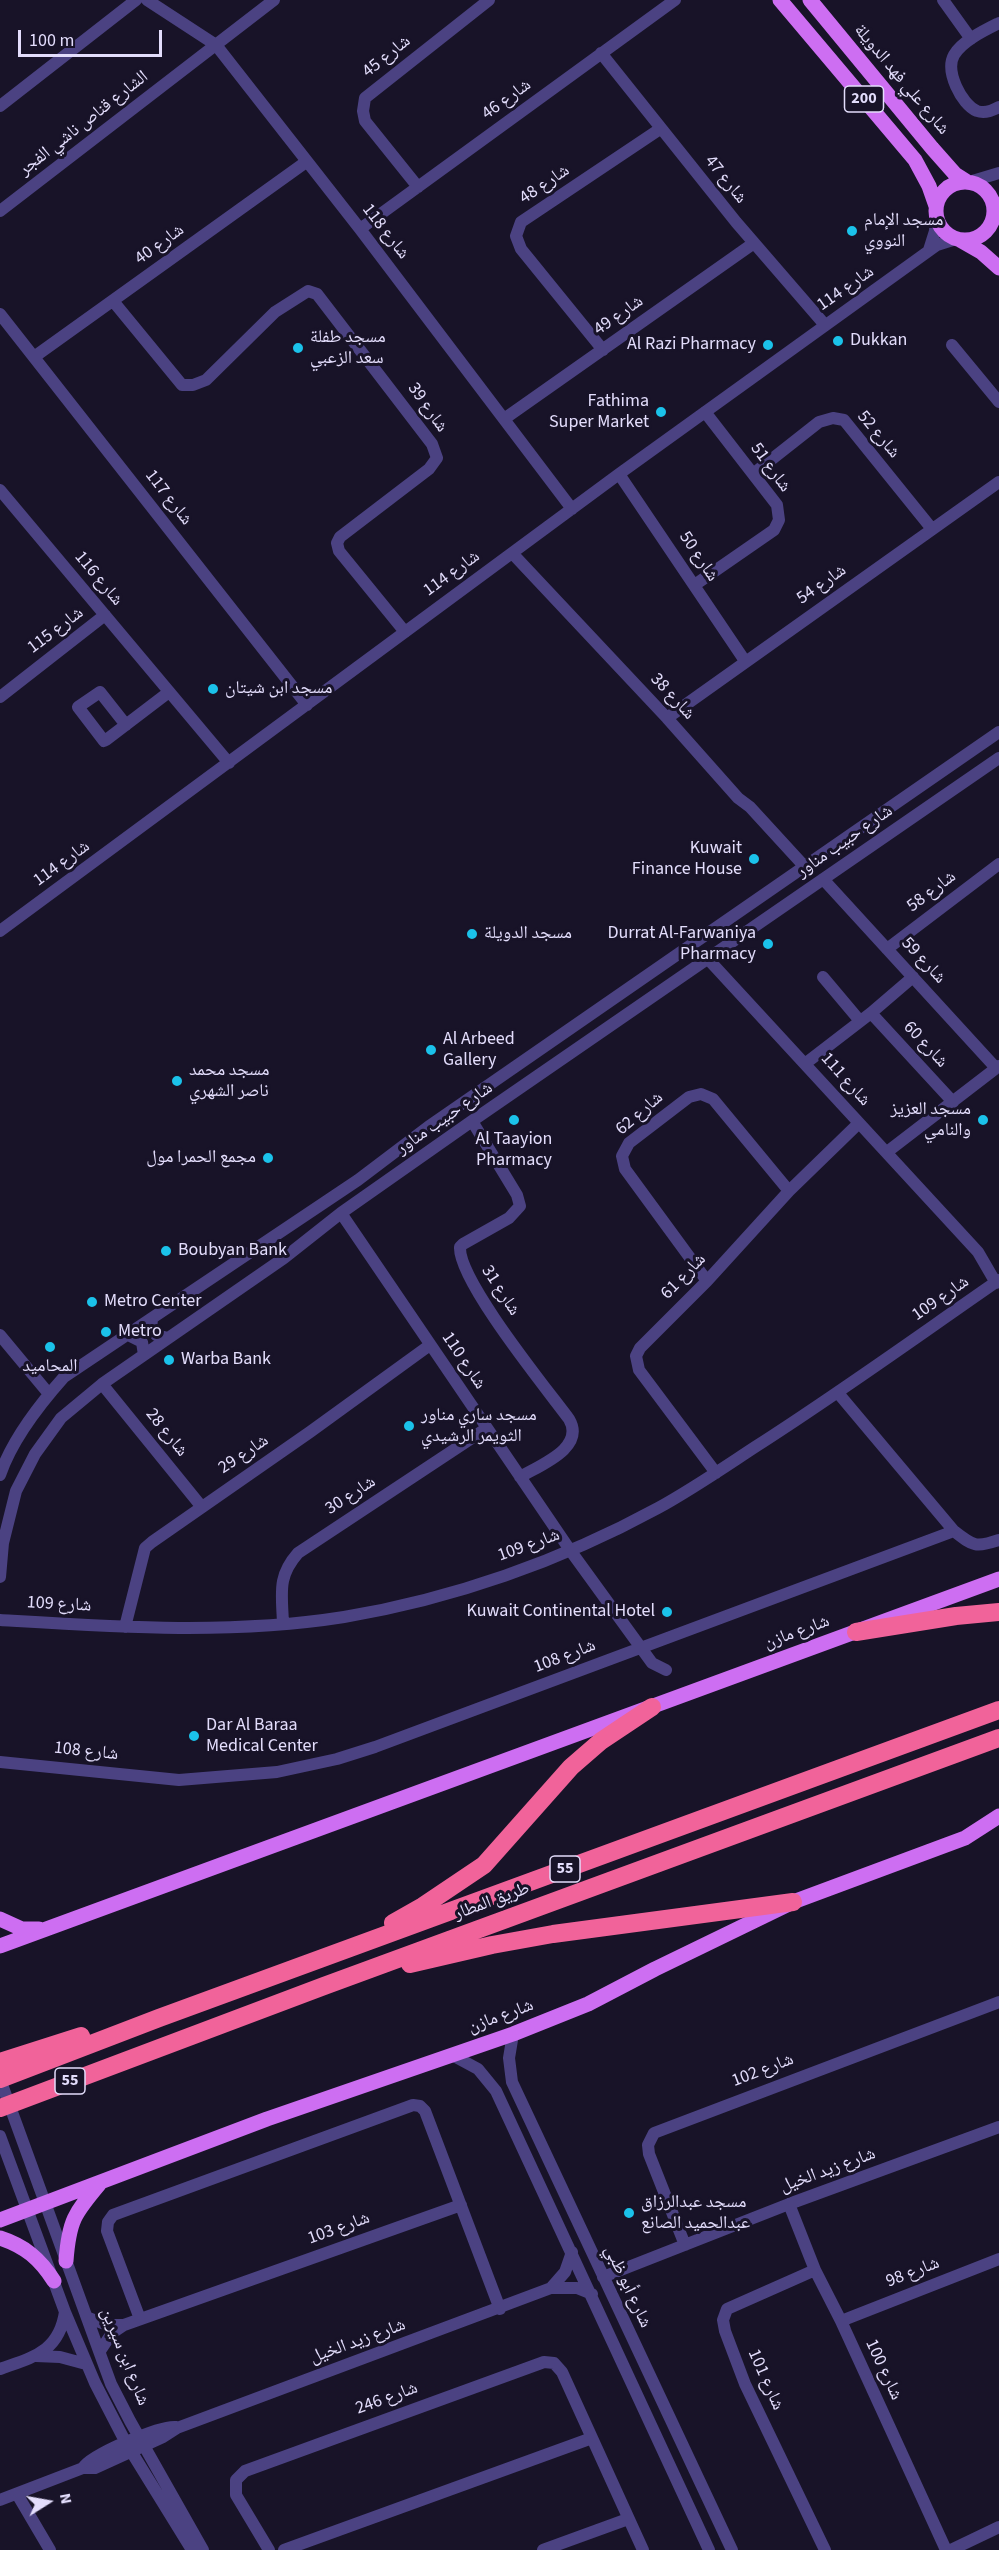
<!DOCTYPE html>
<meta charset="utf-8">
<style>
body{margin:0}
#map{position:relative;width:999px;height:2550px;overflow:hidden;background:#181328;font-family:"Source Sans 3",sans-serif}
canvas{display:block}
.north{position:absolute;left:18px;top:2472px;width:60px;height:60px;-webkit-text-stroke:4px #181328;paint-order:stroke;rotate:79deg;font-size:16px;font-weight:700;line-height:24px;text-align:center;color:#e3ddfc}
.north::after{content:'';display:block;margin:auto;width:21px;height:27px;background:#e3ddfc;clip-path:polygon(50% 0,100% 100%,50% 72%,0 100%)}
.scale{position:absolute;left:18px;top:30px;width:144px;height:27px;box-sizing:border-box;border:3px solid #e3ddfc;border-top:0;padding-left:8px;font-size:18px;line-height:21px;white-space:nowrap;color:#e3ddfc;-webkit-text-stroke:4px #181328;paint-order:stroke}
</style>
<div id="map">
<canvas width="999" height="2550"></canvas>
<div class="north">N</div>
<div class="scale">100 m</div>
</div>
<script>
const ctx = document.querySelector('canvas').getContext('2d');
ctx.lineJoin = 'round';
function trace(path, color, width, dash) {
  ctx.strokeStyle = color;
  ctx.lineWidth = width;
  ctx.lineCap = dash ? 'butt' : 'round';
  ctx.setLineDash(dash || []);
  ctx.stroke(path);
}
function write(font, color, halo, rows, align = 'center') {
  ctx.font = font + ' "Source Sans 3","Noto Naskh Arabic",sans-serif';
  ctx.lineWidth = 6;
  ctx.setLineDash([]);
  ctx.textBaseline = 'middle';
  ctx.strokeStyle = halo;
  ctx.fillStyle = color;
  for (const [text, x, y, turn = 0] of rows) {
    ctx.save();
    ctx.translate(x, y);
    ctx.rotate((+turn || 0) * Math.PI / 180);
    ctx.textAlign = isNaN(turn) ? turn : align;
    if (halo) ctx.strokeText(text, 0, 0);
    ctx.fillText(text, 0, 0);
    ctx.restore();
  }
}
const minor = new Path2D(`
 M147,0L216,45L360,229L572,509
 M943,0L971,39
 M999,23C985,30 962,41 954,55C945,71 961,104 977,111C985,114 992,111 999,107
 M601,53L736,222L825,325
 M0,106L136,0
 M969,182L999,173
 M418,187L365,121L363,111L365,98L489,0
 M0,211L274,0
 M994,212L999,203
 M360,229L675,0
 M929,250L935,231L936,211
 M113,301L182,385H193L206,380L275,312L308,291L317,294L432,444L437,458L429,469L340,537L337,543L339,551L405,632
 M0,314L307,705
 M952,345L999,402
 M603,350L521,249L516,236L521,222L660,129
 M34,357L306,162
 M504,419L754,243
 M619,474L745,661
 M753,474L819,422L833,418L844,420L932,529
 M0,490L229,763
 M512,553L667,718L738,798L750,807L805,867
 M696,584L774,530L779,520L777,505L705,412
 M0,697L105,615
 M667,718L999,482
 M126,725L100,692L78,707L104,741L106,740L169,692
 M823,879L996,1068
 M0,931L619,474L937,245L956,239
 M887,949L999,864
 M708,959L978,1252L996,1283
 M823,977L860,1021
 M871,1013L953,1102
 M806,1063L871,1013L913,977
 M472,1121L517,1195L520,1206L509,1218L463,1244L460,1247C458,1280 546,1388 569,1419C586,1448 540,1465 520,1477
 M887,1152L999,1066
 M341,1213L570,1550L652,1663L666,1670
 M707,1281L625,1169L622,1156L629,1143L689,1097L701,1094L713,1099L789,1191
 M152,1319L151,1329L156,1335L168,1338
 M0,1335L49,1394
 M128,1335L142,1342L144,1355
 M102,1384L201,1506
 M838,1393L954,1531C973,1546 976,1548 999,1540
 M716,1473L639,1370L636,1356L640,1348L707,1281L789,1191L859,1123
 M0,1475C12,1440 39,1405 64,1377L358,1180L428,1127L999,732
 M0,1577L3,1543L16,1491L35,1454L61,1418L102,1384L284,1258L341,1213L472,1121L999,758
 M0,1620C115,1627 230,1635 344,1617C452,1599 561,1561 658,1508C691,1490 723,1468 755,1447C838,1394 918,1336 999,1280
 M283,1624C282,1593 277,1577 298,1553L487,1428
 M125,1627L145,1548L152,1542L310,1432L430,1345
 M0,1762L179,1780L277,1772L337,1759L375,1747L954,1531
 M513,2034L509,2058L512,2082L732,2550
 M452,2055L478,2069L496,2091L709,2550
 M0,2079L111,2384L130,2421L203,2550
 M0,2136L65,2312L95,2383L126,2443L192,2550
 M789,2204L815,2270L841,2321L946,2550
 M685,2245L649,2154L648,2145L654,2133L999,2002
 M815,2270L727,2309L723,2320L725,2331L745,2384L825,2550
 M603,2277L789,2204L999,2127
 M551,2288H577L592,2294
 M89,2318L107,2325H123
 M140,2319L107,2231L108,2222L113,2215L413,2105L420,2106L425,2111L500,2309
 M841,2321L999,2259
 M100,2351L112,2333L124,2325L461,2205
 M36,2356L60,2357L86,2364
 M0,2369C33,2357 59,2352 65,2312
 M83,2468C90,2455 161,2425 176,2427
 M17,2494L50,2550
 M0,2500L83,2468H95L163,2437L177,2428L551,2288L565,2272L572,2252
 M269,2550L236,2495V2480L245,2471L544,2362L554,2363L562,2372L643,2550
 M284,2550L592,2438
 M543,2550L628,2519
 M951,2550L999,2527`);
const major = new Path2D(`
 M780,0L915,160L929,186L936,206
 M810,0L932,148L955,174L966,181
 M936 211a29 29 0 1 1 58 0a29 29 0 1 1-58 0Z
 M960,240L981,252L999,268
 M0,1919L22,1929H39
 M0,1946L999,1579
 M0,2220L267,2119L513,2034L588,2004L655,1969L793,1902L965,1838L999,1816
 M0,2238C25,2246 40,2259 54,2281
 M66,2261C69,2219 75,2213 101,2182`);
const highway = new Path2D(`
 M856,1632L956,1616L999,1612
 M393,1923L423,1906L484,1865L571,1767L601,1741L652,1707
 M410,1964L492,1945L553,1934L793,1902
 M0,2062L81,2036
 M0,2079L159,2018L999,1710
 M0,2108L324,1986L999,1738`);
const markers = [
 [852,231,6,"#1bc2ea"],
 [838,341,6,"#1bc2ea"],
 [768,345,6,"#1bc2ea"],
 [298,348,6,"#1bc2ea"],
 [661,412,6,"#1bc2ea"],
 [213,689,6,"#1bc2ea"],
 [754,859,6,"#1bc2ea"],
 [472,934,6,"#1bc2ea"],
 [768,944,6,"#1bc2ea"],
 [431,1050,6,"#1bc2ea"],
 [177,1081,6,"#1bc2ea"],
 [514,1120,6,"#1bc2ea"],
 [983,1120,6,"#1bc2ea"],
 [268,1158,6,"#1bc2ea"],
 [166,1251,6,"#1bc2ea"],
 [92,1302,6,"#1bc2ea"],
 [106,1332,6,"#1bc2ea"],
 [50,1347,6,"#1bc2ea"],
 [169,1360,6,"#1bc2ea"],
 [409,1426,6,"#1bc2ea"],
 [667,1612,6,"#1bc2ea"],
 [194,1736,6,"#1bc2ea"],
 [629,2213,6,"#1bc2ea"]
];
const shields = [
 [864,99,39],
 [565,1869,30],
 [70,2081,30]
];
const shieldNames = [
 ["200",864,99],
 ["55",565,1869],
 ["55",70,2081]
];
const streetNames = [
 ["شارع 45",387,57,-39],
 ["شارع علي فهد الدويلة",901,80,50],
 ["شارع 46",507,100,-36],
 ["الشارع قناص ناشي الفجر",84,124,-38],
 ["شارع 47",725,180,51],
 ["شارع 48",545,185,-34],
 ["شارع 118",385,232,52],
 ["شارع 40",160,245,-36],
 ["شارع 114",846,289,-35],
 ["شارع 49",619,316,-35],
 ["شارع 39",427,408,55],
 ["شارع 52",878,435,50],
 ["شارع 51",770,468,54],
 ["شارع 117",168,498,52],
 ["شارع 50",698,557,56],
 ["شارع 114",452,574,-36],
 ["شارع 116",98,579,50],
 ["شارع 54",822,585,-35],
 ["شارع 115",56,631,-37],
 ["شارع 38",672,697,47],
 ["شارع حبيب مناور",845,842,-35],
 ["شارع 114",62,864,-36],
 ["شارع 58",932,892,-37],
 ["شارع 59",923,961,47],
 ["شارع 60",925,1045,47],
 ["شارع 111",845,1080,48],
 ["شارع 62",640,1114,-41],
 ["شارع حبيب مناور",445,1119,-35],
 ["شارع 61",684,1277,-46],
 ["شارع 31",500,1291,57],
 ["شارع 109",941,1299,-35],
 ["شارع 110",463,1361,56],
 ["شارع 28",166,1433,51],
 ["شارع 29",244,1455,-34],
 ["شارع 30",351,1496,-33],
 ["شارع 109",529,1546,-20],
 ["شارع 109",59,1605,3],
 ["شارع مازن",797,1633,-20],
 ["شارع 108",565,1657,-21],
 ["شارع 108",86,1752,6],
 ["طريق المطار",492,1902,-20],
 ["شارع مازن",501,2017,-20],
 ["شارع 102",763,2071,-21],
 ["شارع زيد الخيل",828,2171,-20],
 ["شارع 103",339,2229,-20],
 ["شارع 98",913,2273,-21],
 ["شارع أبو ظبي",627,2287,65],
 ["شارع زيد الخيل",358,2342,-20],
 ["شارع ابن سيرين",124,2357,68],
 ["شارع 100",883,2370,65],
 ["شارع 101",765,2380,66],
 ["شارع 246",387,2399,-20]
];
const poiNames = [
 ["مسجد الإمام",864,221],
 ["النووي",864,242],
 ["مسجد طفلة",310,338],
 ["سعد الزعبي",310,359],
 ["Dukkan",850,341],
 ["Al Razi Pharmacy",756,345,"right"],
 ["Fathima",649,402,"right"],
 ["Super Market",649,423,"right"],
 ["مسجد ابن شيتان",225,689],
 ["Kuwait",742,849,"right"],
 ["Finance House",742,870,"right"],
 ["مسجد الدويلة",484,934],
 ["Durrat Al-Farwaniya",756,934,"right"],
 ["Pharmacy",756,955,"right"],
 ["Al Arbeed",443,1040],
 ["Gallery",443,1061],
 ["مسجد محمد",189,1071],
 ["ناصر الشهري",189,1092],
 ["مسجد العزيز",971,1110,"right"],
 ["والنامي",971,1131,"right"],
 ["Al Taayion",514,1140,"center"],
 ["Pharmacy",514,1161,"center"],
 ["مجمع الحمرا مول",256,1158,"right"],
 ["Boubyan Bank",178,1251],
 ["Metro Center",104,1302],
 ["Metro",118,1332],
 ["Warba Bank",181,1360],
 ["المحاميد",50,1367,"center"],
 ["مسجد ساري مناور",421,1416],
 ["الثويمر الرشيدي",421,1437],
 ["Kuwait Continental Hotel",655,1612,"right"],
 ["Dar Al Baraa",206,1726],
 ["Medical Center",206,1747],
 ["مسجد عبدالرزاق",641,2203],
 ["عبدالحميد الصانع",641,2224]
];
trace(minor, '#4b4282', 12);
trace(major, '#cd6ef2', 15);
trace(highway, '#f1639a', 18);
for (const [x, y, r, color] of markers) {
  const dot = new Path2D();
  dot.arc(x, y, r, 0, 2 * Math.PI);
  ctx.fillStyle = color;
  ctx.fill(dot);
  trace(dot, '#181328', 2);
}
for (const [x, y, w] of shields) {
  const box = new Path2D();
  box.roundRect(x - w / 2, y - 13, w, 26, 4.5);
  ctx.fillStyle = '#181328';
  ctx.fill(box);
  trace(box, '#e3ddfc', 1.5);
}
write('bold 16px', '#e3ddfc', null, shieldNames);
write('18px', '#e3ddfc', '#181328', streetNames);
write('18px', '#e3ddfc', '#181328', poiNames, 'left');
</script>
